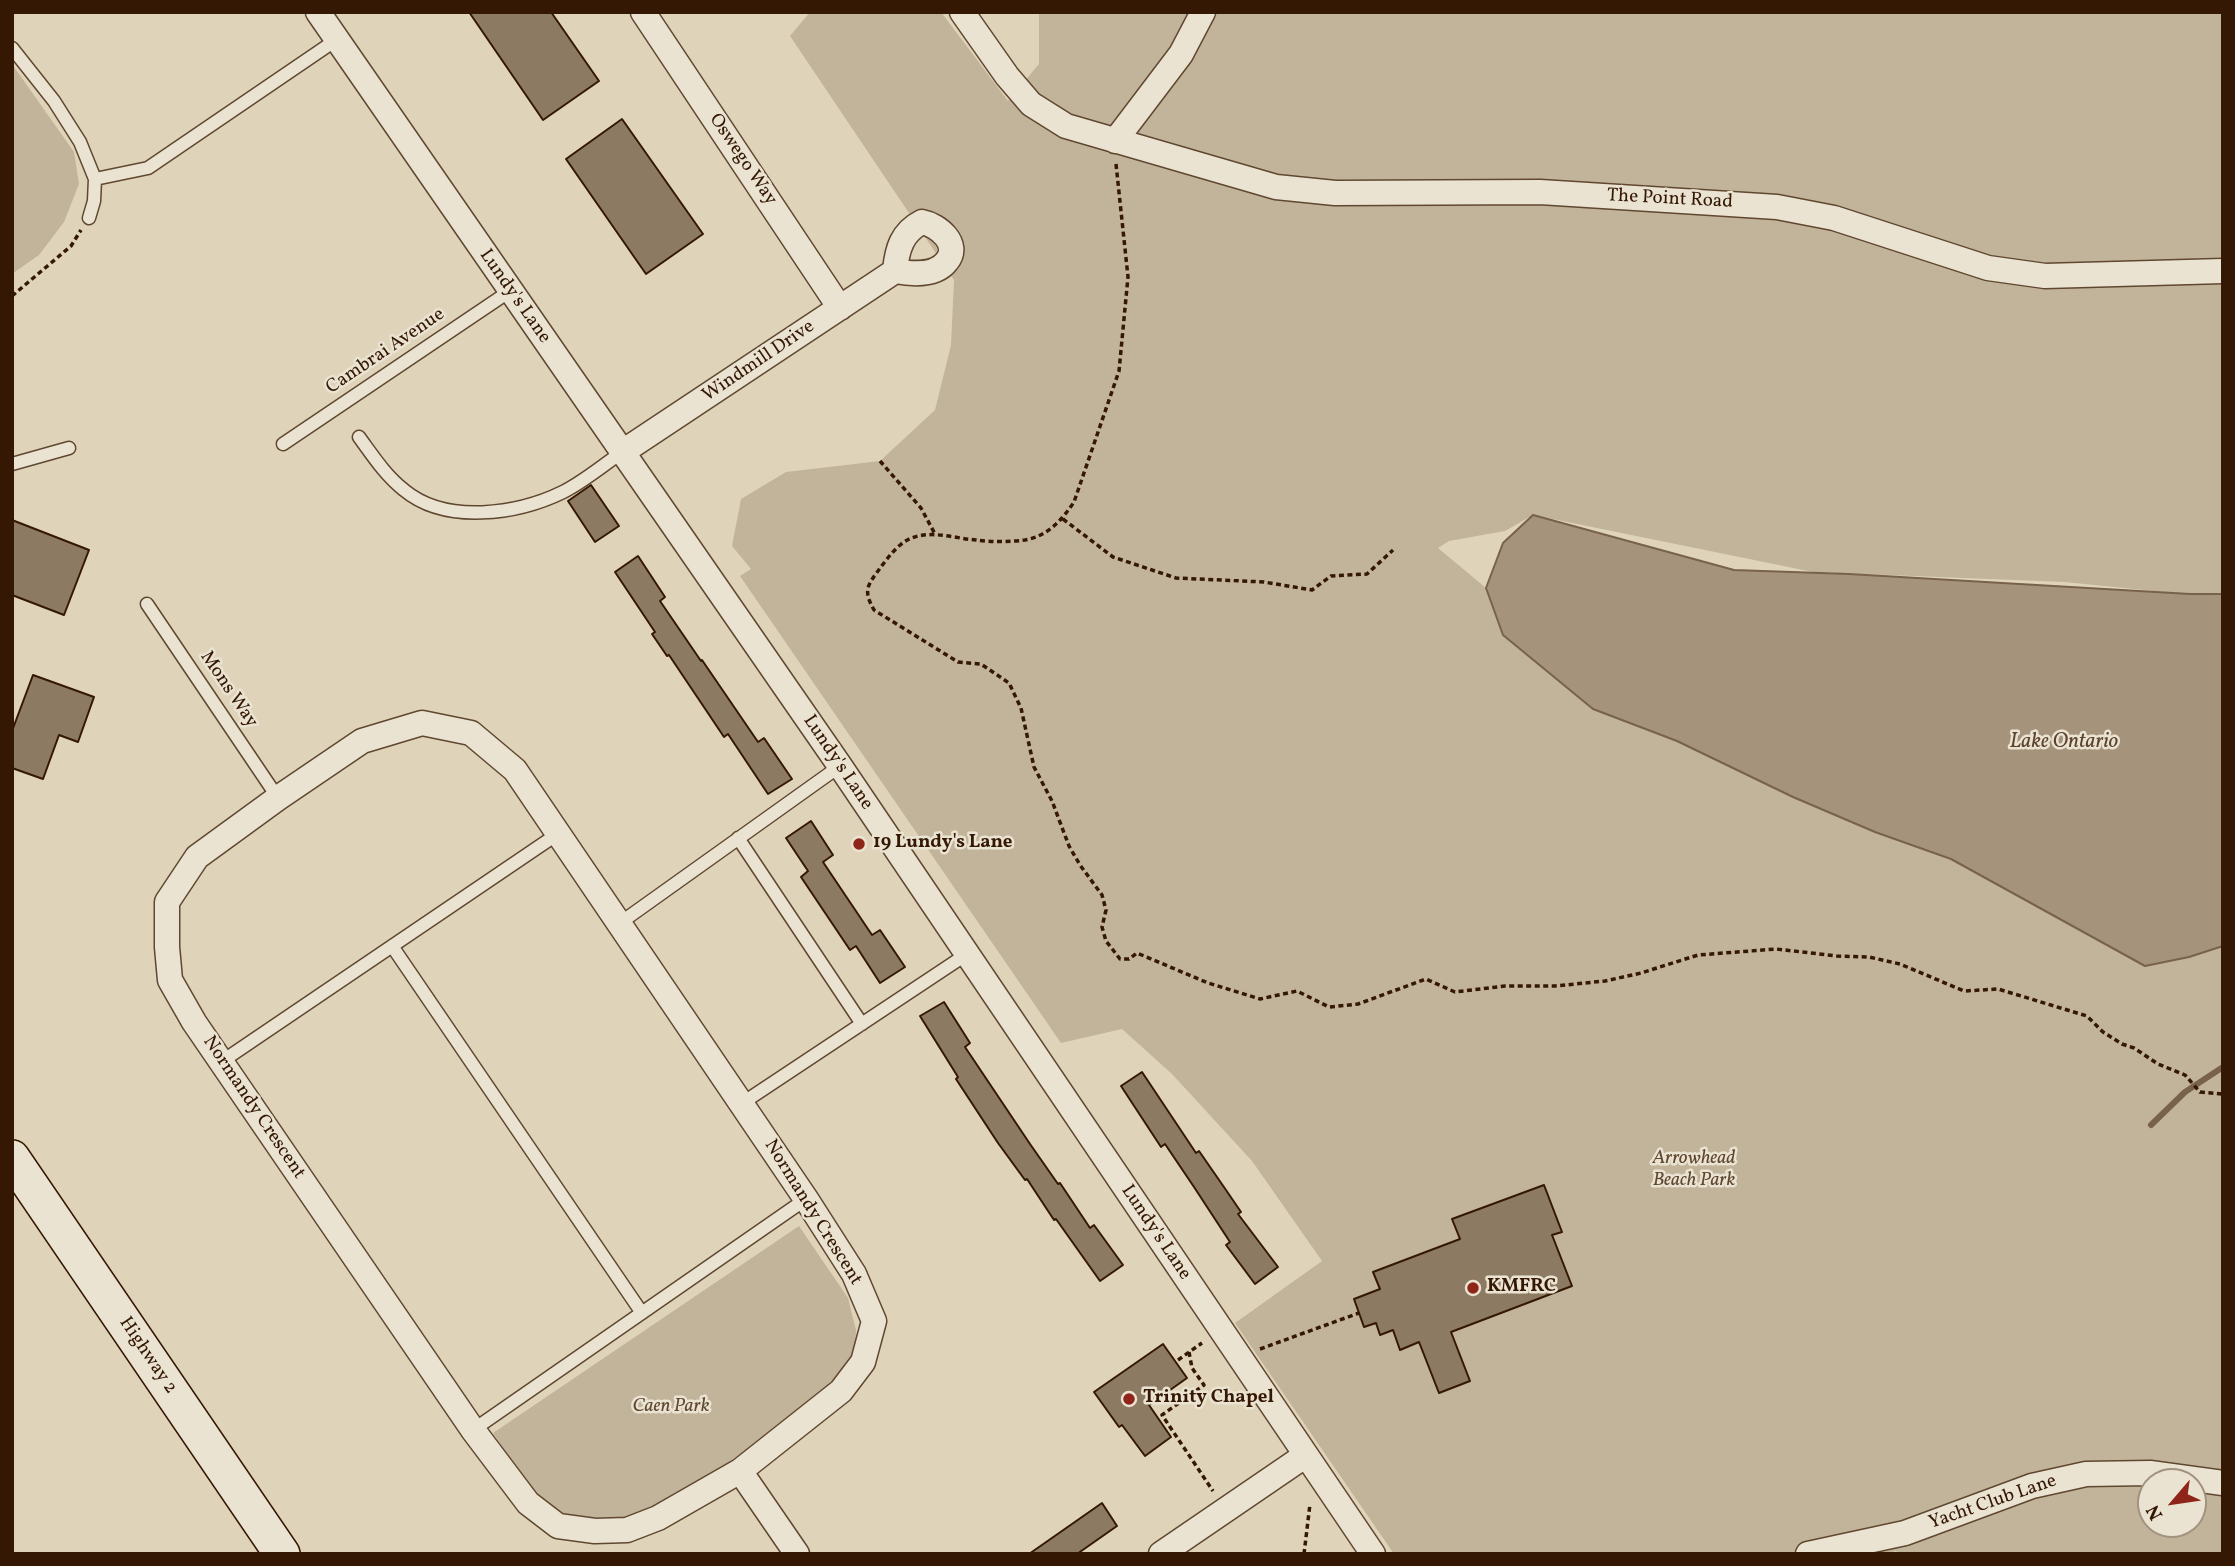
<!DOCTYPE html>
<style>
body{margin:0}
#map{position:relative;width:2235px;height:1566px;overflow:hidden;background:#dfd4b9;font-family:Vollkorn,serif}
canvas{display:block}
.frame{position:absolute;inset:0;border:14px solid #351803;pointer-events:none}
.north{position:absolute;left:2137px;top:1468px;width:70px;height:70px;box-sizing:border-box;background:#eae3d2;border:2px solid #a2927f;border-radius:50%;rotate:241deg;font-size:19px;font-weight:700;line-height:28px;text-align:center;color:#351803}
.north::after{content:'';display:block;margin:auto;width:24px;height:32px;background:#8f2418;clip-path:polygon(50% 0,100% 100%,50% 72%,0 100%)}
</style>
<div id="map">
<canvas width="2235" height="1566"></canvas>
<div class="frame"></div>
<div class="north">N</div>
</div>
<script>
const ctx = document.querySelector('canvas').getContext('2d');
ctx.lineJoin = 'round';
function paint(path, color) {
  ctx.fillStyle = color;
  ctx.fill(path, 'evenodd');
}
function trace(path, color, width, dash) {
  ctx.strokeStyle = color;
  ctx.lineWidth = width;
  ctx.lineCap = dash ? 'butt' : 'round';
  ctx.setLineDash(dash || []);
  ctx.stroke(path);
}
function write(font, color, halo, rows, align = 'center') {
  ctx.font = font + ' Vollkorn,serif';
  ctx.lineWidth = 5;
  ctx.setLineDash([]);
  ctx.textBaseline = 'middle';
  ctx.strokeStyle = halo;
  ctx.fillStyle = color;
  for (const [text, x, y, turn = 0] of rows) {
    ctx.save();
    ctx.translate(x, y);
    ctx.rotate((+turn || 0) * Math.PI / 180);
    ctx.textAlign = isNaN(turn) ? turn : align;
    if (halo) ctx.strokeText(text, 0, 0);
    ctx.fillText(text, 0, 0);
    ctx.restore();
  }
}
const green = new Path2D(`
 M810,12H941L1008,101L1039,64V12H2223V595L2214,597L2064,582L1813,572L1533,515L1505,531L1449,541L1438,548L1486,588L1503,635L1593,709L1677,741L1795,798L1875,832L1951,859L2145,966L2189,957L2223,946V1554H1910L1894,1551L1892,1554H1394L1235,1323L1322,1261L1252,1161L1172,1074L1122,1029L1061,1043L740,576L751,569L732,546L741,499L786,472L880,461L935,410L951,345L954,280L790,36ZM2151,1482H2193V1524H2151Z
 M12,64L74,152L79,184L64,222L39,255L12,274Z
 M799,1226L848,1298L856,1330L855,1359L839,1384L708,1477L628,1523L595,1531L542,1506L493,1433Z`);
const water = new Path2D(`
 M1533,515L1734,570L1849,574L2190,594H2223V946L2189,957L2145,966L1951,859L1875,832L1793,797L1677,741L1593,709L1503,635L1486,588L1503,543Z`);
const stream = new Path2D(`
 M2151,1125L2185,1092L2223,1067`);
const building = new Path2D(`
 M469,12H551L599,81L543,120Z
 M622,119L703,234L646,274L566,159Z
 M591,485L619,526L595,542L568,501Z
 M12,520L89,550L64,615L12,595Z
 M638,556L665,597L660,601L701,661L702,660L758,742L764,738L792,779L768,794L728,734L724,737L669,655L667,656L652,634L655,632L615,572Z
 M33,675L94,697L78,742L59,735L43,779L12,768V731Z
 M811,821L833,855L823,862L872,935L880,930L905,967L880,983L856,946L850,950L801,877L808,871L786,838Z
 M944,1002L970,1043L965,1047L1030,1144L1058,1184L1060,1183L1090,1228L1094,1225L1123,1265L1100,1281L1056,1219L1054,1220L1027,1179L1025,1180L998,1143L956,1079L958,1077L920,1016Z
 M1142,1072L1196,1153L1199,1151L1226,1190L1241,1212L1238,1214L1278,1267L1255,1284L1226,1245L1230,1242L1194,1187L1165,1144L1161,1147L1121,1086Z
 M1544,1185L1562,1232L1552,1235L1572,1286L1451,1332L1470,1381L1439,1393L1419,1342L1400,1350L1393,1330L1380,1335L1376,1323L1364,1327L1354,1299L1380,1289L1373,1272L1460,1239L1452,1219Z
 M1163,1344L1187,1378L1149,1405L1171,1437L1145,1456L1122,1425L1119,1427L1094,1392Z
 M1102,1503L1117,1526L1077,1554H1029Z`);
const path = new Path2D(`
 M1116,164L1128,277L1119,371L1074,502C1062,520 1048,536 1025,540C1010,542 991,542 976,540C950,538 921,526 899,546C891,553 884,563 878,571C866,587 864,592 874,610L958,662L981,664L1009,683L1021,708L1034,767L1052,801L1069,846L1080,865L1102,895L1106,910L1102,927L1106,941L1120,959H1129L1137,953L1208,983L1260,999L1297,991L1329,1007L1358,1004L1426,979L1455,992L1505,986H1555L1605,981L1641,973L1698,955L1776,949L1837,956L1869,957L1900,964L1964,991L1998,989L2087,1016L2103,1032L2122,1044L2134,1048L2158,1064L2185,1075L2200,1092L2223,1094
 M12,296L71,246L81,230
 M880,461L921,508L935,534
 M1063,519L1113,557L1176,578L1264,582L1312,590L1331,576L1367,574L1393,550
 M1260,1349L1359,1313
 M1189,1352L1192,1368L1204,1385L1162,1415L1213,1491
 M1178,1360L1202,1343
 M1304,1554L1310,1504`);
const service = new Path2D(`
 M12,48L54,101L80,142L95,179L94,201L89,218
 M95,179L148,168L336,40
 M359,437C373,456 385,475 404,490C446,525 518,514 563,492C583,482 602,466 621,453
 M283,444L510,291
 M12,464L69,448
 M147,604L278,798
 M738,838L862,1024
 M620,923L840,766
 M392,946L642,1313
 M221,1062L559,833
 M741,1104L967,954
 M473,1430L806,1199`);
const minor = new Path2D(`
 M318,12L840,766L1373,1554
 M643,12L840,308
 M962,12L1007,76L1031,104L1066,126L1276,187L1335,193L1540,192L1777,207L1834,218L1988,268L2045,276L2223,271
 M1115,141L1181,54L1203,12
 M621,453L895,271C911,274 936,276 947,261C961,244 938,225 922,222C902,232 897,249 895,271
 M422,723L471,733L515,770L806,1199L854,1274L874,1321L863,1362L841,1391L740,1471L658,1518L627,1530L595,1531L558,1526L528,1503L473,1430L194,1022L170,980L167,947V902L197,857L278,798L362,741Z
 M740,1471L797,1554
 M1161,1554L1306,1455
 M1808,1554L1905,1533L2032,1486L2086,1474L2150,1473L2223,1483`);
const secondary = new Path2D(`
 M12,1158L282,1554`);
const markers = [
 [859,844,7,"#8f2418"],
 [1473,1288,7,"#8f2418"],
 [1129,1399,7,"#8f2418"]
];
const streetNames = [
 ["Oswego Way",742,160,56],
 ["The Point Road",1670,200,3],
 ["Lundy's Lane",514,297,55],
 ["Cambrai Avenue",386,352,-34],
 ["Windmill Drive",759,362,-34],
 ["Mons Way",228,690,56],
 ["Lundy's Lane",837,763,56],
 ["Normandy Crescent",253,1108,56],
 ["Normandy Crescent",812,1213,58],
 ["Lundy's Lane",1155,1233,56],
 ["Highway 2",147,1356,56],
 ["Yacht Club Lane",1993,1503,-19]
];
const poiNames = [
 ["19 Lundy's Lane",873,844],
 ["KMFRC",1487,1288],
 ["Trinity Chapel",1143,1399]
];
const parkNames = [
 ["Arrowhead",1694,1160],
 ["Beach Park",1694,1182],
 ["Caen Park",671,1408]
];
const waterNames = [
 ["Lake Ontario",2064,743]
];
paint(green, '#c2b49a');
paint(water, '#a5947b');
trace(water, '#78624b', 2);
trace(stream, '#78624b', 6);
paint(building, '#8d7a62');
trace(building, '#351803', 2);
trace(service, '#604730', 15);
trace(minor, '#604730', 27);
trace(secondary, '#351803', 38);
trace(path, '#351803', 3.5, [5, 3.5]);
trace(service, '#eae3d2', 12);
trace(minor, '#eae3d2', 24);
trace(secondary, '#eae3d2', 35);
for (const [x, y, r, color] of markers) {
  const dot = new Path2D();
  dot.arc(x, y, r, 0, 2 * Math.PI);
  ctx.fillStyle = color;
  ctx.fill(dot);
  trace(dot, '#eae3d2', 2.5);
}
write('19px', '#351803', '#eae3d2', streetNames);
write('bold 19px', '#351803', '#eae3d2', poiNames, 'left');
write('italic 19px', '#5f4730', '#eae3d2', parkNames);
write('italic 21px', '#5c432d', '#eae3d2', waterNames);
</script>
